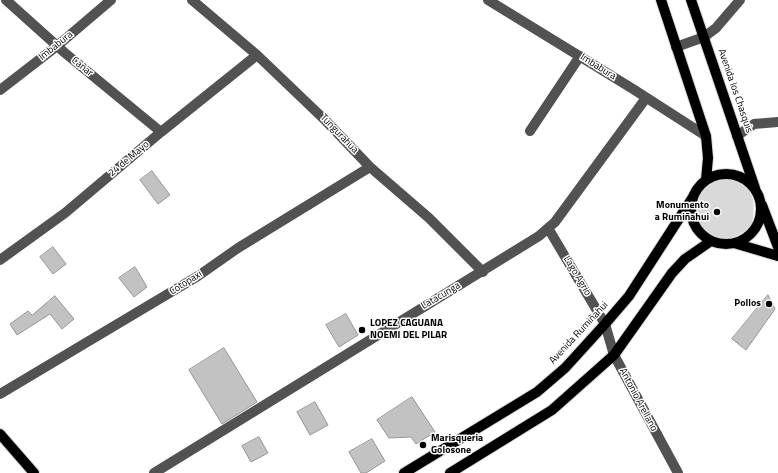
<!DOCTYPE html>
<meta charset="utf-8">
<style>
body{margin:0}
canvas{display:block;background:#fff}
</style>
<canvas width="778" height="473"></canvas>
<script>
const ctx = document.querySelector('canvas').getContext('2d');
ctx.lineJoin = 'round';
function paint(path, color) {
  ctx.fillStyle = color;
  ctx.fill(path, 'evenodd');
}
function trace(path, color, width, dash) {
  ctx.strokeStyle = color;
  ctx.lineWidth = width;
  ctx.lineCap = dash ? 'butt' : 'round';
  ctx.setLineDash(dash || []);
  ctx.stroke(path);
}
function write(font, color, halo, rows, align = 'center') {
  ctx.font = font + ' "Titillium Web",sans-serif';
  ctx.lineWidth = 3;
  ctx.setLineDash([]);
  ctx.textBaseline = 'middle';
  ctx.strokeStyle = halo;
  ctx.fillStyle = color;
  for (const [text, x, y, turn = 0] of rows) {
    ctx.save();
    ctx.translate(x, y);
    ctx.rotate((+turn || 0) * Math.PI / 180);
    ctx.textAlign = isNaN(turn) ? turn : align;
    if (halo) ctx.strokeText(text, 0, 0);
    ctx.fillText(text, 0, 0);
    ctx.restore();
  }
}
const green = new Path2D(`
 M729,178C755,186 756,201 752,225C745,231 737,237 728,239C723,240 718,238 713,236C692,227 689,197 708,184C714,180 722,179 729,178Z`);
const building = new Path2D(`
 M152,171L170,195L158,204L140,180Z
 M53,247L66,264L53,274L40,257Z
 M135,267L147,287L134,297L119,278Z
 M768,295L775,309L746,350L732,339Z
 M55,296L74,319L62,329L50,314L17,335L10,324L28,311L32,315Z
 M346,314L358,335L339,347L326,325Z
 M224,348L257,402L222,424L189,370Z
 M412,397L435,432L416,444L411,437L389,438L377,420Z
 M315,402L328,425L310,435L297,412Z
 M259,437L268,453L251,462L242,446Z
 M372,439L385,461L366,473H361L349,452Z`);
const minor = new Path2D(`
 M6,0L65,53L161,132
 M192,0L257,55L326,121L370,167L429,218L483,272
 M488,0L633,89L706,136
 M676,47L704,37L716,28L740,0
 M0,90L57,46L111,0
 M530,131L580,56
 M737,136L754,124L778,122
 M548,228L605,324L614,355L678,473
 M0,260L65,213L161,132L257,55
 M0,394L198,276L238,248L370,167
 M154,473L539,236L555,222L646,98`);
const major = new Path2D(`
 M661,0L706,136L708,158L706,180
 M691,0L755,188
 M691 209a35 35 0 1 1 70 0a35 35 0 1 1-70 0Z
 M762,205L778,247
 M734,243L778,256
 M0,434L34,473
 M404,473L537,392L565,368L605,324L629,296L693,197
 M450,473L552,410L614,355L672,273L685,259L711,241`);
const markers = [
 [717,212,4,"#000"],
 [769,304,4,"#000"],
 [362,330,4,"#000"],
 [423,445,4,"#000"]
];
const streetNames = [
 ["Imbabura",56,46,-39],
 ["Cañar",82,67,39],
 ["Imbabura",598,67,32],
 ["Avenida los Chasquis",735,91,71],
 ["Tungurahua",339,134,46],
 ["24 de Mayo",129,159,-40],
 ["Lago Agrio",577,276,59],
 ["Cotopaxi",186,283,-32],
 ["Latacunga",441,296,-31],
 ["Avenida Rumiñahui",579,333,-47],
 ["Antonio Arellano",638,400,62]
];
const poiNames = [
 ["Monumento",709,206],
 ["a Rumiñahui",709,218],
 ["Pollos",761,304],
 ["LOPEZ CAGUANA",370,324,"left"],
 ["NOEMI DEL PILAR",370,336,"left"],
 ["Marisqueria",431,439,"left"],
 ["Golosone",431,451,"left"]
];
paint(green, '#d9d9d9');
paint(building, '#c2c2c2');
trace(building, '#969696', 1);
trace(major, '#dbdbdb', 12);
trace(minor, '#525252', 10);
trace(major, '#000', 10);
for (const [x, y, r, color] of markers) {
  const dot = new Path2D();
  dot.arc(x, y, r, 0, 2 * Math.PI);
  ctx.fillStyle = color;
  ctx.fill(dot);
  trace(dot, '#fff', 1.5);
}
write('10px', '#000', '#fff', streetNames);
write('bold 10px', '#000', '#fff', poiNames, 'right');
</script>
